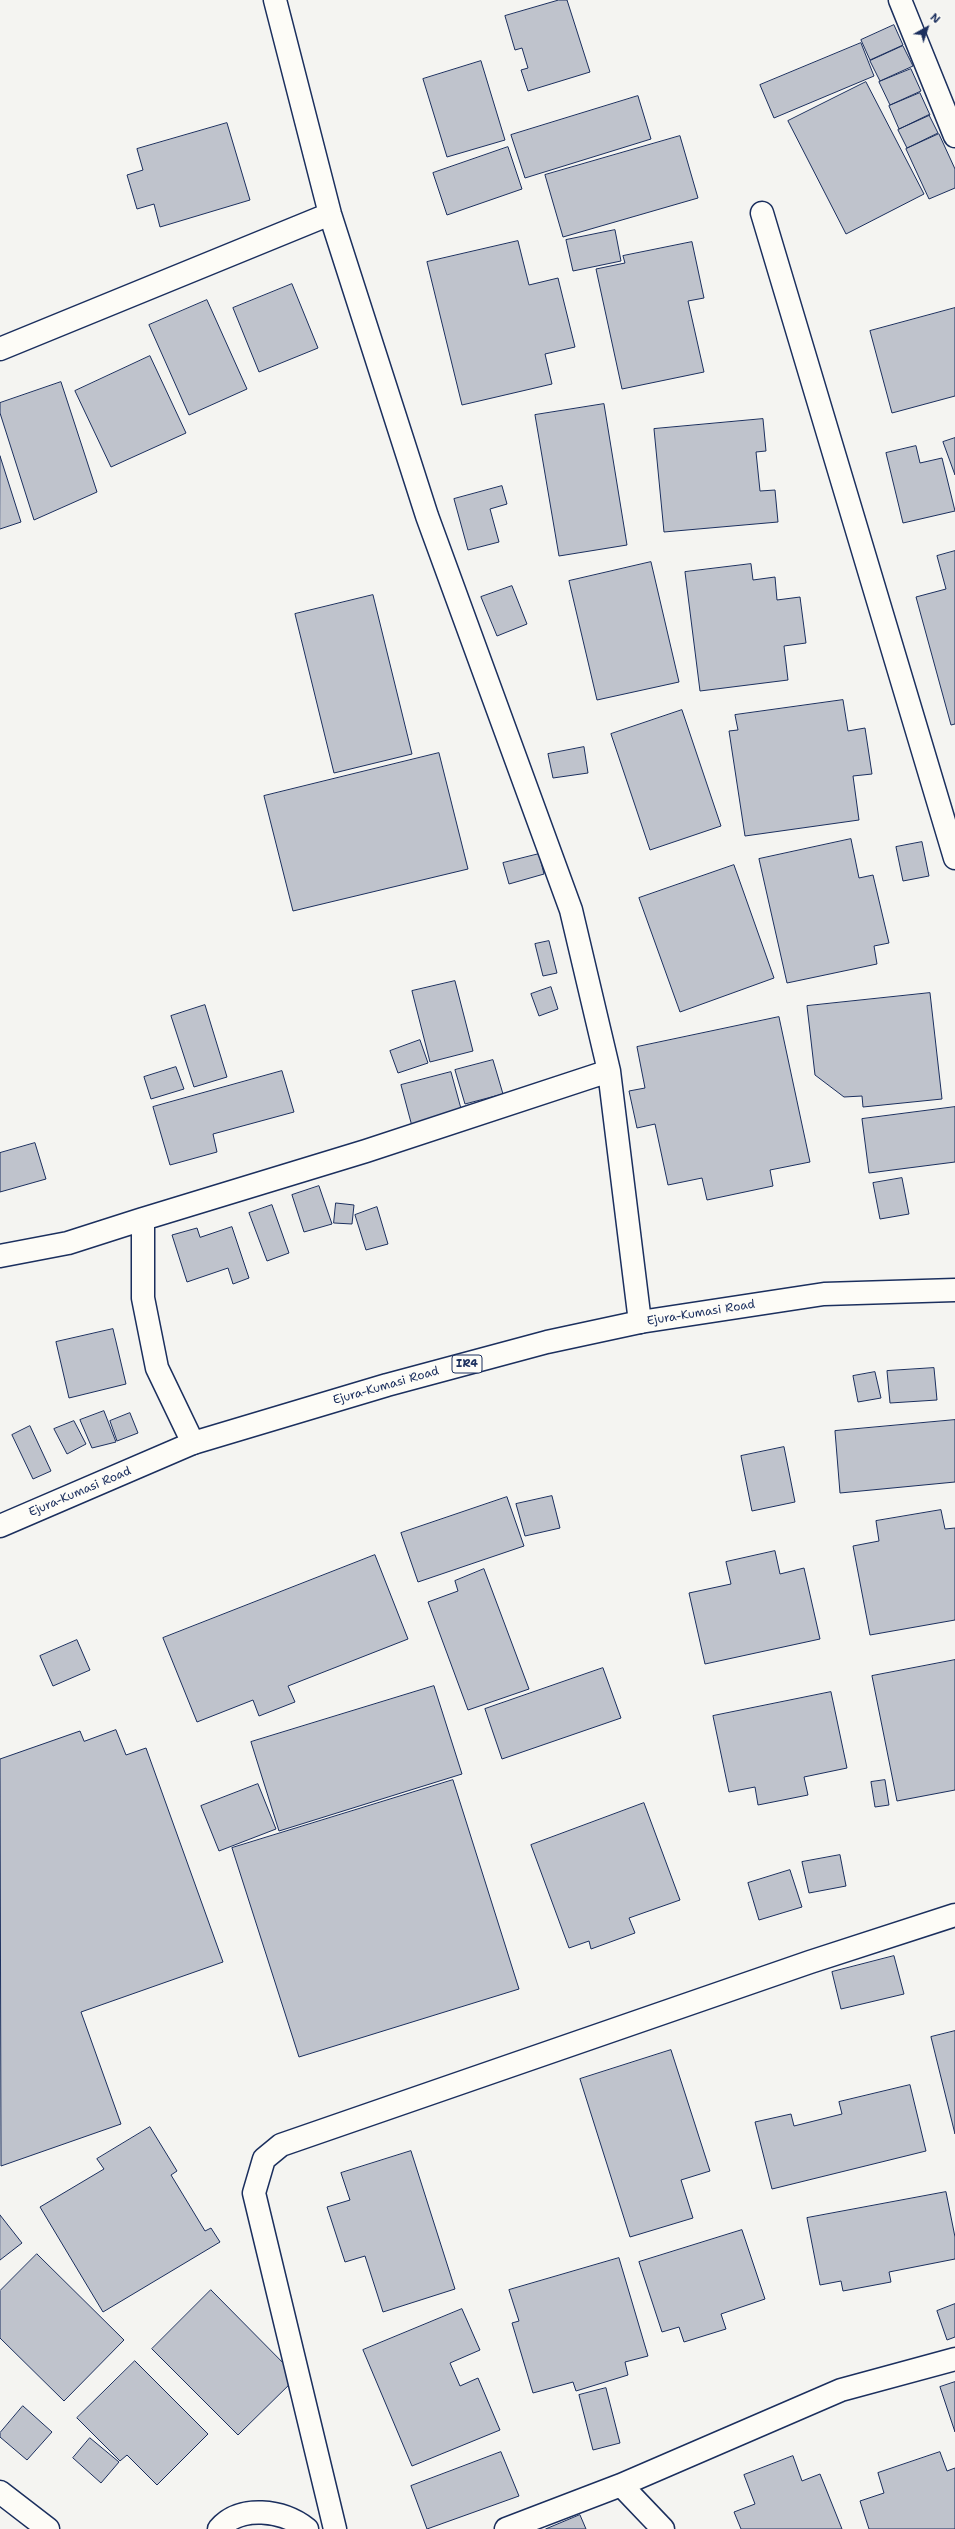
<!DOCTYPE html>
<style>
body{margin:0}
#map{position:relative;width:955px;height:2529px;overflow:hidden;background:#f4f4f1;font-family:"Shantell Sans",sans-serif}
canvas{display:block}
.north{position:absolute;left:907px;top:8px;width:40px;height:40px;-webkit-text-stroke:3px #fdfcf7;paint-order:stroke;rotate:40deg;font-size:11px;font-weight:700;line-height:16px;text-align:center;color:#1b2f5e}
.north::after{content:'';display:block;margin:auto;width:14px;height:18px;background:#1b2f5e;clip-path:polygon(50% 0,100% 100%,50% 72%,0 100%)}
</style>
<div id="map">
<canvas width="955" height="2529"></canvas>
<div class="north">N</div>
</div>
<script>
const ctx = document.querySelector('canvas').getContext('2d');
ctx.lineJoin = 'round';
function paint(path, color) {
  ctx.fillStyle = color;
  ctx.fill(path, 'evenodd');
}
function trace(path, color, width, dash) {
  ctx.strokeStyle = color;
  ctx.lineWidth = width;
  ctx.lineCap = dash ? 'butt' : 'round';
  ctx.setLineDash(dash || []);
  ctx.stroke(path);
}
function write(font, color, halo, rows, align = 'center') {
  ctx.font = font + ' "Shantell Sans",sans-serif';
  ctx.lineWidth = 3;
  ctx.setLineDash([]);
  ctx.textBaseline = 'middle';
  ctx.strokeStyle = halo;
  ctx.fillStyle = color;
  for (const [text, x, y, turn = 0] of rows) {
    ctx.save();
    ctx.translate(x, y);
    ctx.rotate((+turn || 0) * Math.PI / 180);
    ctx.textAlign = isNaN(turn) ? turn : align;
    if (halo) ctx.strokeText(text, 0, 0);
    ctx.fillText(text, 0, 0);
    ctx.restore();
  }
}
const building = new Path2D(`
 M559,0H567L590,72L528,91L521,70L528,68L522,48L515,50L505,16Z
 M894,25L903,45L870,60L861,40Z
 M861,43L874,76L774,118L760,85Z
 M903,46L913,66L880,81L870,61Z
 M481,61L505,140L447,157L423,79Z
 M911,69L921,91L890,105L879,82Z
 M866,82L924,194L846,234L788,121Z
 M920,93L930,115L899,129L889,106Z
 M638,96L651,139L525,178L511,135Z
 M929,115L938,133L907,148L898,130Z
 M227,123L250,200L160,227L154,204L137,209L127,175L143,170L137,149Z
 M939,134L955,169V188L929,199L906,149Z
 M680,136L698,198L563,237L545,175Z
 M508,147L522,189L447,215L433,173Z
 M615,230L621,261L573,271L566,240Z
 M518,241L529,285L558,278L575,347L545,354L552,384L462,405L427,262Z
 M692,242L704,298L688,301L704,372L622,389L596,269L625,263L623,256Z
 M292,284L318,348L259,372L233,308Z
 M207,300L247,389L189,415L149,325Z
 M955,308V396L892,413L870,331Z
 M150,356L186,433L111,467L75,391Z
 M61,382L97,492L34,520L0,413V403Z
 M604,404L627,545L559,556L535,415Z
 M763,419L766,451L756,452L760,491L775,490L778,522L664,532L654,429Z
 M955,438V475L943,442Z
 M916,446L920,463L942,458L955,511L903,523L886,453Z
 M0,456L21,522L0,529Z
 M502,486L507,504L490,509L499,542L468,550L454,499Z
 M955,551V724L951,725L916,597L946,589L937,556Z
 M651,562L679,682L597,700L569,581Z
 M751,564L753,580L775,577L777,600L800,597L806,643L784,646L788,680L700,691L685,572Z
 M512,586L527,624L497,636L481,597Z
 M373,595L412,754L334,773L295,614Z
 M843,700L848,731L865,728L872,774L853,776L859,820L745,836L729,731L738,730L735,715Z
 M682,710L721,826L650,850L611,734Z
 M584,747L588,773L553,778L548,754Z
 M439,753L468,869L293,911L264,796Z
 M851,839L859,878L873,875L889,943L874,946L877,964L787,983L759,859Z
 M922,842L929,876L903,881L896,847Z
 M539,854L544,874L509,884L503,863Z
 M734,865L774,978L680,1012L639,898Z
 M549,941L557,973L543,976L535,944Z
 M455,981L473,1051L430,1062L412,991Z
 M551,987L558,1009L539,1016L531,994Z
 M930,993L942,1099L863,1107L862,1096L844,1097L815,1075L807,1006Z
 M205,1005L227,1077L194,1087L171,1016Z
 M779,1017L810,1162L770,1170L773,1186L707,1200L702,1178L668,1185L655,1124L637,1128L629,1091L645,1088L637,1047Z
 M420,1040L428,1063L398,1073L390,1051Z
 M493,1060L503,1094L465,1104L455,1070Z
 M176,1067L184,1089L151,1099L144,1077Z
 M282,1071L294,1112L213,1134L217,1152L170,1165L153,1107Z
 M451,1072L463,1116L413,1130L401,1085Z
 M955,1107V1162L869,1173L862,1119Z
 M35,1143L46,1179L0,1192V1153Z
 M902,1178L909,1214L880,1219L873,1183Z
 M319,1186L332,1224L304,1232L292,1195Z
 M336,1203L354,1205L352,1224L334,1223Z
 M272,1205L289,1253L267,1261L249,1213Z
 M377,1207L388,1244L366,1250L355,1215Z
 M232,1227L249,1278L233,1284L228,1268L187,1282L172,1235L197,1228L200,1237Z
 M113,1329L126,1384L69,1398L56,1342Z
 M934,1368L937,1400L890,1403L887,1371Z
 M875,1372L881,1398L858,1402L853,1376Z
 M104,1411L116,1442L92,1448L80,1420Z
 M130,1413L138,1433L117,1441L110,1421Z
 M955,1420V1482L840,1493L835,1431Z
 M74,1421L86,1444L67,1454L54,1429Z
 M30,1426L51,1471L33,1479L12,1435Z
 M784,1447L795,1502L752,1511L741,1456Z
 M552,1496L560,1528L525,1536L516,1504Z
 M507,1497L524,1546L418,1582L401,1533Z
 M941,1510L945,1529L955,1528V1620L870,1635L853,1546L879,1541L876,1521Z
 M775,1551L780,1574L804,1568L820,1639L705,1664L689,1593L731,1584L726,1562Z
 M375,1555L408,1639L288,1686L295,1702L259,1716L253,1700L197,1722L163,1638Z
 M484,1569L529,1689L468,1710L428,1602L458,1591L455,1581Z
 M77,1640L90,1670L53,1686L40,1656Z
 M955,1660V1790L897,1801L872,1676Z
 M603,1668L621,1718L502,1759L485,1709Z
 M434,1686L462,1774L279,1831L251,1742Z
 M831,1692L847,1768L804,1777L808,1795L758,1805L755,1787L729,1792L713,1716Z
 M116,1730L126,1755L146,1748L223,1962L81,2012L121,2124L1,2166L0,1759L80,1731L84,1741Z
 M453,1780L519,1989L299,2057L232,1848Z
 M885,1780L889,1805L875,1807L871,1782Z
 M258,1784L276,1829L219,1851L201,1806Z
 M644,1803L680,1900L629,1918L635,1933L591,1949L589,1941L569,1948L531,1845Z
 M840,1855L846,1886L809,1893L802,1862Z
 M790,1870L802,1907L759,1920L748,1883Z
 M894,1956L904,1994L841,2009L832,1972Z
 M955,2031V2134L931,2037Z
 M671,2050L710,2171L681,2180L693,2218L630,2237L580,2079Z
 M910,2085L926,2151L772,2189L755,2122L791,2114L794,2126L842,2114L839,2102Z
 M150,2127L177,2171L171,2175L205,2231L211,2228L220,2242L103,2312L40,2207L104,2169L97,2159Z
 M411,2151L455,2289L383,2312L365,2256L345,2262L327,2207L350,2200L341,2173Z
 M946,2192L955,2237V2259L889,2272L891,2282L843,2291L841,2281L820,2285L807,2218Z
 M0,2215L22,2243L0,2260Z
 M742,2230L765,2299L721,2314L726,2329L684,2342L679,2327L662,2332L639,2262Z
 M37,2254L124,2340L64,2401L0,2338V2291Z
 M619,2258L648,2356L625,2362L628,2375L576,2391L573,2382L533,2393L512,2323L519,2321L509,2290Z
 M211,2290L297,2377L238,2435L152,2349Z
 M955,2304V2337L947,2340L937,2311Z
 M462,2309L480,2350L450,2363L460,2386L478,2378L500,2430L412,2466L363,2350Z
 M135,2361L208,2434L157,2485L127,2455L120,2461L77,2418Z
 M955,2382V2432L940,2387Z
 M606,2388L620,2443L593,2450L579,2395Z
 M23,2406L52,2432L27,2460L0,2437V2433Z
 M90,2438L119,2462L101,2483L73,2458Z
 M501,2452L519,2496L427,2529L411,2486Z
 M940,2452L947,2471L955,2468V2529H869L860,2501L884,2493L878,2473Z
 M793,2456L802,2481L820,2474L842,2529H741L734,2512L755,2504L744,2475Z
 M580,2515L586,2529H546Z`);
const street = new Path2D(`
 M275,0L330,214L427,516L571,910L609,1071L640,1322
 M900,0L955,136
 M762,213L955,858
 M0,349L330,214
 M143,1219L366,1151L609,1071
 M0,1256L68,1243L143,1219V1298L157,1368L193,1443
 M621,2485L663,2529
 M0,2492L48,2529
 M219,2529C240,2504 283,2510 307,2529
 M335,2529L254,2193L264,2159L281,2145L810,1962L955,1915
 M506,2529L621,2485L841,2390L955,2359`);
const primary = new Path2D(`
 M0,1526L193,1443L387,1385L547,1342L640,1322L824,1294L955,1290`);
const shields = [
 [467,1364,30]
];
const shieldNames = [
 ["IR4",467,1364]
];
const streetNames = [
 ["Ejura-Kumasi Road",701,1313,-9],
 ["Ejura-Kumasi Road",386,1386,-16],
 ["Ejura-Kumasi Road",80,1492,-23]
];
paint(building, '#bfc3cc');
trace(building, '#1b2f5e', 1);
trace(street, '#1b2f5e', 25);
trace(primary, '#1b2f5e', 25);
trace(street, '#fdfcf7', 22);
trace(primary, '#fdfcf7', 22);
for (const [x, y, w] of shields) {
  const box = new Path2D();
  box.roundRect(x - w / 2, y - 9, w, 18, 3);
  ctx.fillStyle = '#fdfcf7';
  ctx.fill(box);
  trace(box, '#1b2f5e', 1);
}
write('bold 11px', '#1b2f5e', null, shieldNames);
write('12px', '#1b2f5e', '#fdfcf7', streetNames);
</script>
